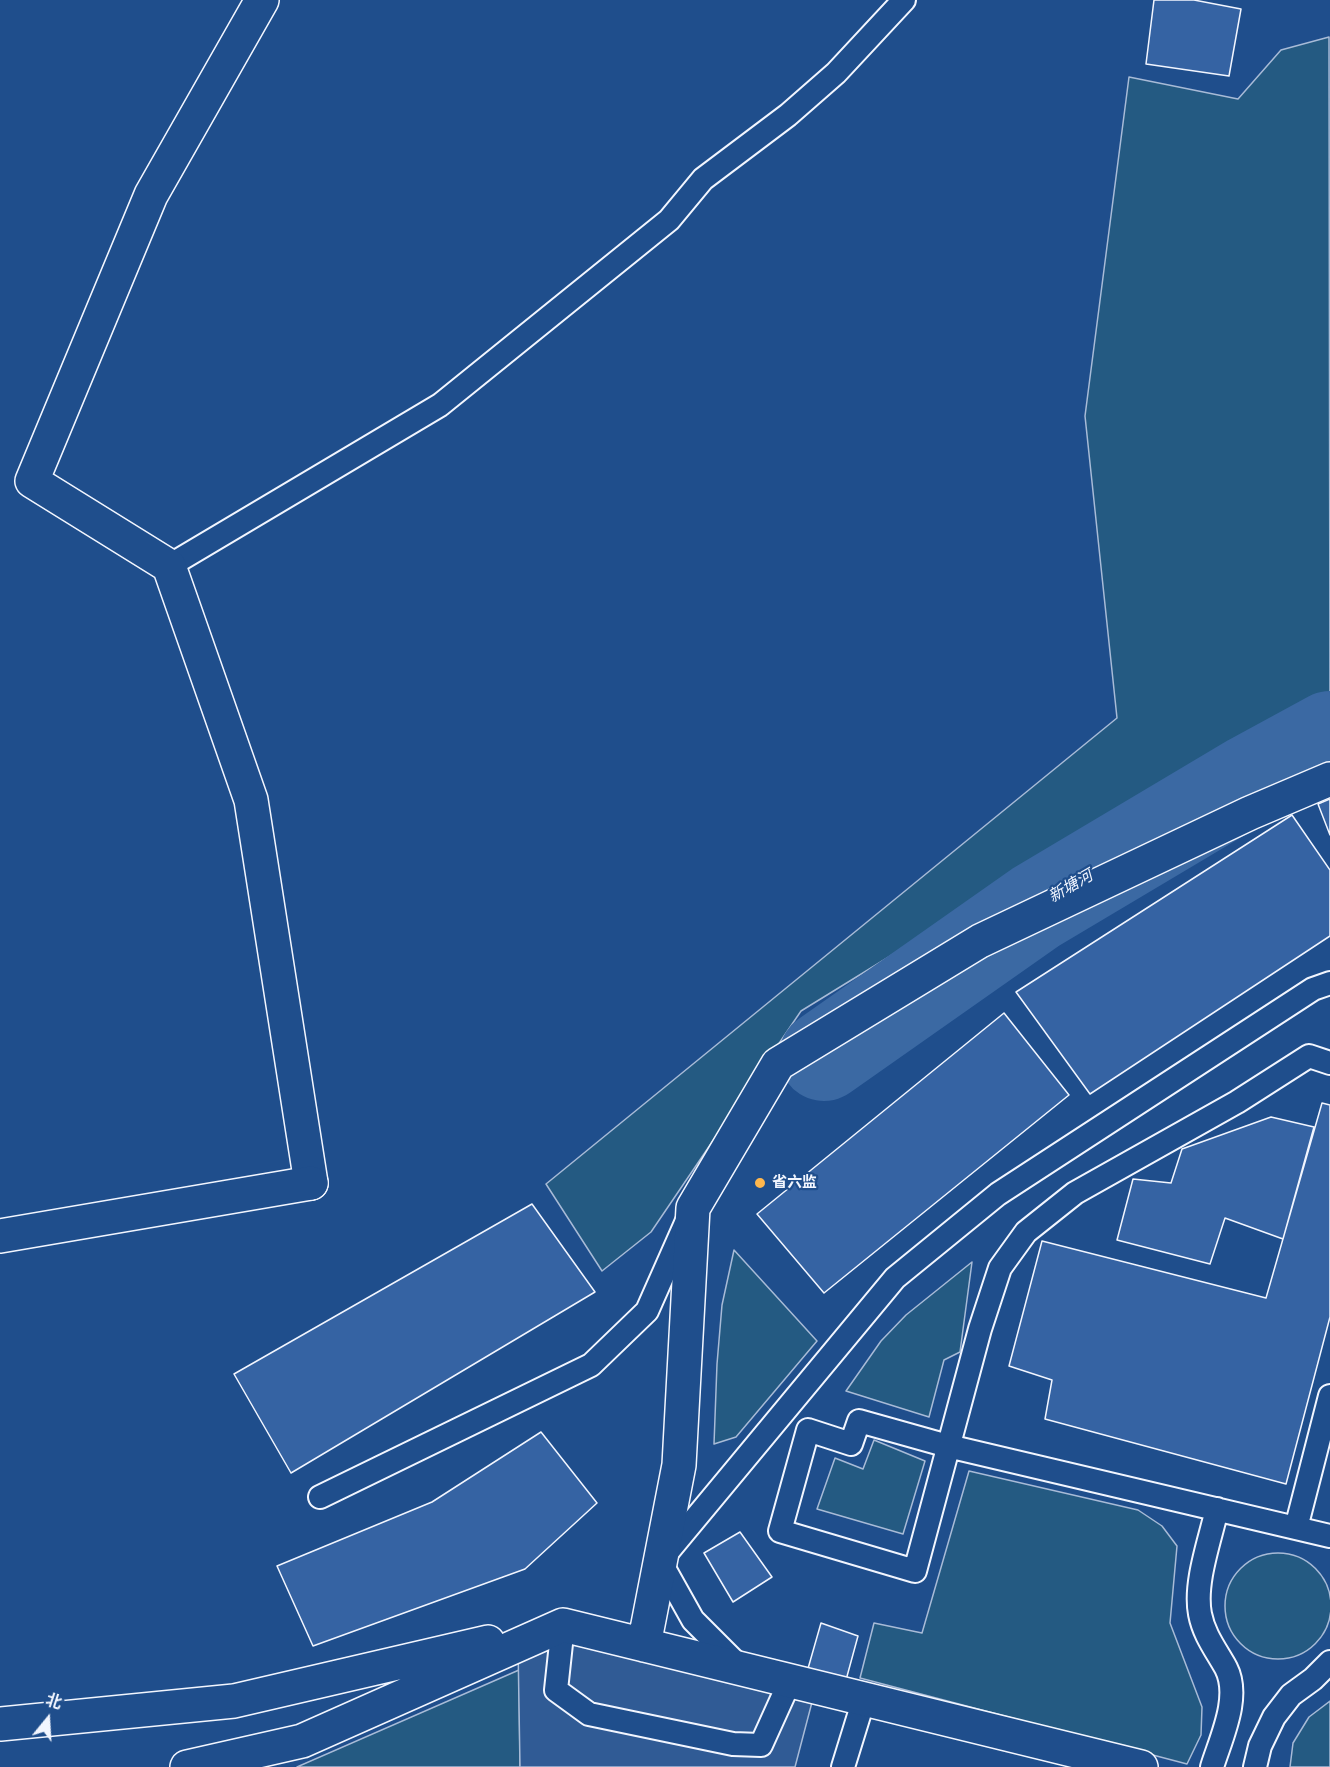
<!DOCTYPE html>
<meta charset="utf-8">
<style>
body{margin:0}
#map{position:relative;width:1330px;height:1767px;overflow:hidden;background:#1f4e8c;font-family:Roboto,"Noto Sans SC",sans-serif}
canvas{display:block}
.north{position:absolute;left:18px;top:1689px;width:60px;height:60px;-webkit-text-stroke:4px #1f4e8c;paint-order:stroke;rotate:18deg;font-size:16px;font-weight:700;line-height:24px;text-align:center;color:#f2f6ff}
.north::after{content:'';display:block;margin:auto;width:21px;height:27px;background:#f2f6ff;clip-path:polygon(50% 0,100% 100%,50% 72%,0 100%)}
</style>
<div id="map">
<canvas width="1330" height="1767"></canvas>
<div class="north">北</div>
</div>
<script>
const ctx = document.querySelector('canvas').getContext('2d');
ctx.lineJoin = 'round';
function paint(path, color) {
  ctx.fillStyle = color;
  ctx.fill(path, 'evenodd');
}
function trace(path, color, width, dash) {
  ctx.strokeStyle = color;
  ctx.lineWidth = width;
  ctx.lineCap = dash ? 'butt' : 'round';
  ctx.setLineDash(dash || []);
  ctx.stroke(path);
}
function write(font, color, halo, rows, align = 'center') {
  ctx.font = font + ' Roboto,"Noto Sans SC",sans-serif';
  ctx.lineWidth = 4.5;
  ctx.setLineDash([]);
  ctx.textBaseline = 'middle';
  ctx.strokeStyle = halo;
  ctx.fillStyle = color;
  for (const [text, x, y, turn = 0] of rows) {
    ctx.save();
    ctx.translate(x, y);
    ctx.rotate((+turn || 0) * Math.PI / 180);
    ctx.textAlign = isNaN(turn) ? turn : align;
    if (halo) ctx.strokeText(text, 0, 0);
    ctx.fillText(text, 0, 0);
    ctx.restore();
  }
}
const green = new Path2D(`
 M1329,37L1330,726L1206,762L801,1011L651,1232L602,1271L546,1184L1117,718L1085,416L1129,77L1238,99L1281,50Z
 M734,1250L817,1341L736,1437L714,1444L717,1364L722,1305Z
 M972,1262L960,1352L944,1360L929,1417L846,1391L881,1341L906,1315Z
 M874,1440L925,1461L903,1534L817,1509L835,1458L863,1469Z
 M969,1471L1138,1510L1162,1526L1177,1546L1170,1623L1202,1707L1201,1735L1187,1764L860,1678L874,1623L922,1633Z
 M1225 1606a53 53 0 1 1 106 0a53 53 0 1 1-106 0Z
 M519,1670L520,1767H297Z
 M1330,1701V1767H1290L1293,1743L1309,1717Z`);
const parking = new Path2D(`
 M563,1625L816,1687L795,1767H520L518,1645Z`);
const river = new Path2D(`
 M824,1056L1036,907L1251,779L1330,736`);
const building = new Path2D(`
 M1154,0H1194L1241,9L1229,76L1146,64Z
 M1330,799V835L1318,804Z
 M1292,815L1330,870V936L1090,1094L1016,992Z
 M1004,1013L1069,1095L824,1293L757,1214Z
 M1322,1103L1330,1105V1317L1286,1484L1045,1419L1052,1380L1009,1366L1042,1241L1266,1298Z
 M1271,1117L1314,1127L1283,1239L1225,1218L1210,1264L1117,1240L1133,1179L1171,1183L1182,1149Z
 M532,1204L595,1292L291,1473L234,1374Z
 M541,1432L597,1503L525,1569L313,1646L277,1566L432,1502Z
 M740,1532L772,1577L733,1602L704,1553Z
 M821,1623L858,1636L846,1680L807,1672Z`);
const lane = new Path2D(`
 M169,566L440,405L669,220L703,179L788,115L836,73L904,0
 M1330,1063L1309,1056L1237,1102L1075,1193L1026,1232L1000,1268L980,1329L915,1571L780,1531L808,1430L851,1444L859,1421L948,1446L1330,1536
 M320,1497L591,1365L647,1311L686,1223
 M1296,1528L1330,1396
 M563,1625L556,1690L589,1714L733,1744L761,1745L790,1681
 M739,1666L693,1620L660,1561L895,1278L998,1194L1313,989L1330,983
 M843,1767L864,1699
 M1212,1767C1221,1738 1241,1697 1226,1668C1216,1650 1204,1635 1200,1614C1194,1583 1210,1540 1217,1509
 M1255,1767L1260,1746L1274,1717L1291,1695L1313,1679L1330,1662`);
const street = new Path2D(`
 M262,0L151,195L32,481L169,566L251,800L311,1183
 M644,1645L679,1465L693,1208L778,1064L980,941L1250,813L1330,779
 M0,1724L234,1701L488,1642
 M187,1767L302,1741L563,1625L1141,1767`);
const secondary = new Path2D(`
 M0,1236L311,1183`);
const markers = [
 [760,1183,6,"#ffb74d"]
];
const poiNames = [
 ["省六监",772,1183]
];
const waterNames = [
 ["新塘河",1071,887,-30]
];
paint(green, '#245a82');
trace(green, '#a8bbd7', 1.5);
paint(parking, '#305b95');
trace(parking, '#a8bbd7', 1.5);
trace(river, '#3b69a3', 90);
paint(building, '#3563a3');
trace(building, '#f2f6ff', 1.5);
trace(lane, '#f2f6ff', 26);
trace(street, '#f2f6ff', 36);
trace(secondary, '#f2f6ff', 36);
trace(lane, '#1f4e8c', 22);
trace(street, '#1f4e8c', 33);
trace(secondary, '#1f4e8c', 33);
for (const [x, y, r, color] of markers) {
  const dot = new Path2D();
  dot.arc(x, y, r, 0, 2 * Math.PI);
  ctx.fillStyle = color;
  ctx.fill(dot);
  trace(dot, '#1f4e8c', 2);
}
write('bold 15px', '#f2f6ff', '#1f4e8c', poiNames, 'left');
write('italic 16px', '#f2f6ff', '#1f4e8c', waterNames);
</script>
